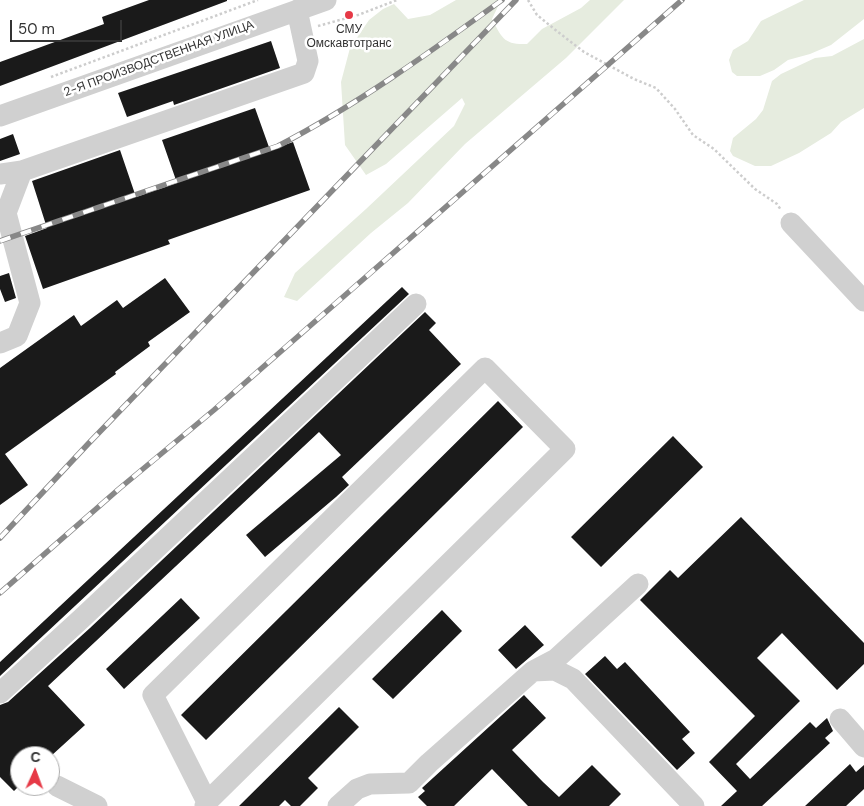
<!DOCTYPE html>
<meta charset="utf-8">
<style>
body{margin:0}
#map{position:relative;width:864px;height:806px;overflow:hidden;background:#fff;font-family:"DM Sans",sans-serif}
canvas{display:block}
.north{position:absolute;left:10px;top:746px;width:50px;height:50px;box-sizing:border-box;background:#fff;border:1px solid #adadad;border-radius:50%;rotate:2deg;font-size:14px;font-weight:700;line-height:20px;text-align:center;color:#333}
.north::after{content:'';display:block;margin:auto;width:18px;height:22px;background:#e63946;clip-path:polygon(50% 0,100% 100%,50% 72%,0 100%)}
.scale{position:absolute;left:10px;top:20px;width:112px;height:22px;box-sizing:border-box;border:2px solid #333;border-top:0;padding-left:6px;font-size:15px;line-height:18px;white-space:nowrap;color:#333;-webkit-text-stroke:4px #fff;paint-order:stroke}
</style>
<div id="map">
<canvas width="864" height="806"></canvas>
<div class="north">С</div>
<div class="scale">50 m</div>
</div>
<script>
const ctx = document.querySelector('canvas').getContext('2d');
ctx.lineJoin = 'round';
function paint(path, color) {
  ctx.fillStyle = color;
  ctx.fill(path, 'evenodd');
}
function trace(path, color, width, dash) {
  ctx.strokeStyle = color;
  ctx.lineWidth = width;
  ctx.lineCap = dash ? 'butt' : 'round';
  ctx.setLineDash(dash || []);
  ctx.stroke(path);
}
function write(font, color, halo, rows, align = 'center') {
  ctx.font = font + ' "DM Sans",sans-serif';
  ctx.lineWidth = 5;
  ctx.setLineDash([]);
  ctx.textBaseline = 'middle';
  ctx.strokeStyle = halo;
  ctx.fillStyle = color;
  for (const [text, x, y, turn = 0] of rows) {
    ctx.save();
    ctx.translate(x, y);
    ctx.rotate((+turn || 0) * Math.PI / 180);
    ctx.textAlign = isNaN(turn) ? turn : align;
    if (halo) ctx.strokeText(text, 0, 0);
    ctx.fillText(text, 0, 0);
    ctx.restore();
  }
}
const green = new Path2D(`
 M456,0H501L492,19C502,38 504,45 527,44L542,29L581,8L590,0H624L566,58L465,144L408,203L371,233L297,301L284,297L295,273L366,209L454,126L465,104L462,98L386,164L366,175L345,145L341,82L350,48L369,20L383,9L394,4L408,19L430,15Z
 M804,0H864V19L831,45L810,54L788,60L774,70L760,76H737L732,72L729,60L733,50L748,41L761,21Z
 M864,39V108L841,122L831,133L799,153L771,166H755L733,156L730,151L733,138L756,119L763,110L772,81L781,74L815,58L832,56Z`);
const building = new Path2D(`
 M149,0H227V1L0,86V62L104,24L102,17Z
 M271,41L280,68L174,105L173,101L127,117L118,93Z
 M255,108L270,150L293,142L310,190L168,240L170,244L43,289L25,236L47,228L32,181L120,150L136,197L177,183L162,140Z
 M13,134L20,154L0,161V139Z
 M9,273L16,298L5,302L0,289V276Z
 M165,278L190,312L148,342L150,346L115,372L116,374L5,454L28,485L0,505V368L74,315L81,326L117,300L123,308Z
 M402,287L409,294L0,676V662Z
 M425,312L436,323L429,330L461,364L342,477L349,485L336,497L265,557L246,535L341,455L319,432L48,686L85,725L51,756H20V785L14,791L0,777V705L8,702L90,628Z
 M498,401L523,427L206,740L181,715Z
 M673,436L703,467L601,567L571,537Z
 M741,517L864,643V664L837,690L782,633L757,658L800,701L736,764L750,779L810,722L816,728L827,718L833,731L825,738L830,743L762,806H721L737,791L709,762L755,716L640,600L670,570L678,578Z
 M181,598L200,618L124,689L106,669Z
 M442,610L462,631L393,699L372,679Z
 M525,625L544,645L516,669L498,650Z
 M605,656L617,669L625,662L690,732L682,739L695,753L677,770L585,674Z
 M524,695L546,718L512,750L543,782L559,797L592,765L621,794L609,806H528L492,769L454,806H427L418,797L425,791L422,788Z
 M339,707L359,727L308,778L318,788L300,806H291L285,800L279,806H239Z
 M850,764L856,772L864,765V789L846,806H805Z`);
const path = new Path2D(`
 M528,0L537,15L558,32L584,52L634,79L656,88L675,109L693,135L714,149L755,189L777,204L781,210
 M318,26L358,15L397,0
 M51,77L258,0`);
const minor = new Path2D(`
 M0,116L326,0
 M0,174L22,171
 M791,223L864,301
 M0,343L17,336L30,303L6,213L22,171L304,73L308,61L297,10
 M535,670L556,659L638,584
 M0,693L81,619L416,304
 M840,719L864,747
 M57,786L97,806
 M205,806L207,802L153,695L485,368L565,449L207,802
 M338,806L357,789L370,784L409,783L429,763L533,671L555,670L573,679L694,806`);
const rail = new Path2D(`
 M0,241L278,146C357,105 430,52 502,0
 M0,538L88,444L516,0
 M0,593L120,488L214,410L682,0`);
const markers = [
 [349,15,5,"#e63946"]
];
const poiNames = [
 ["СМУ",349,30],
 ["Омскавтотранс",349,44]
];
const streetNames = [
 ["2-Я ПРОИЗВОДСТВЕННАЯ УЛИЦА",159,59,-20]
];
paint(green, '#e6ecdf');
paint(building, '#1a1a1a');
trace(path, '#cdcdcd', 2.5, [2.5, 2.5]);
trace(minor, '#d0d0d0', 21);
trace(rail, '#888', 5.5);
trace(rail, '#fff', 4, [11]);
for (const [x, y, r, color] of markers) {
  const dot = new Path2D();
  dot.arc(x, y, r, 0, 2 * Math.PI);
  ctx.fillStyle = color;
  ctx.fill(dot);
  trace(dot, '#fff', 2);
}
write('12px', '#333', '#fff', poiNames);
write('12px', '#333', '#fff', streetNames);
</script>
